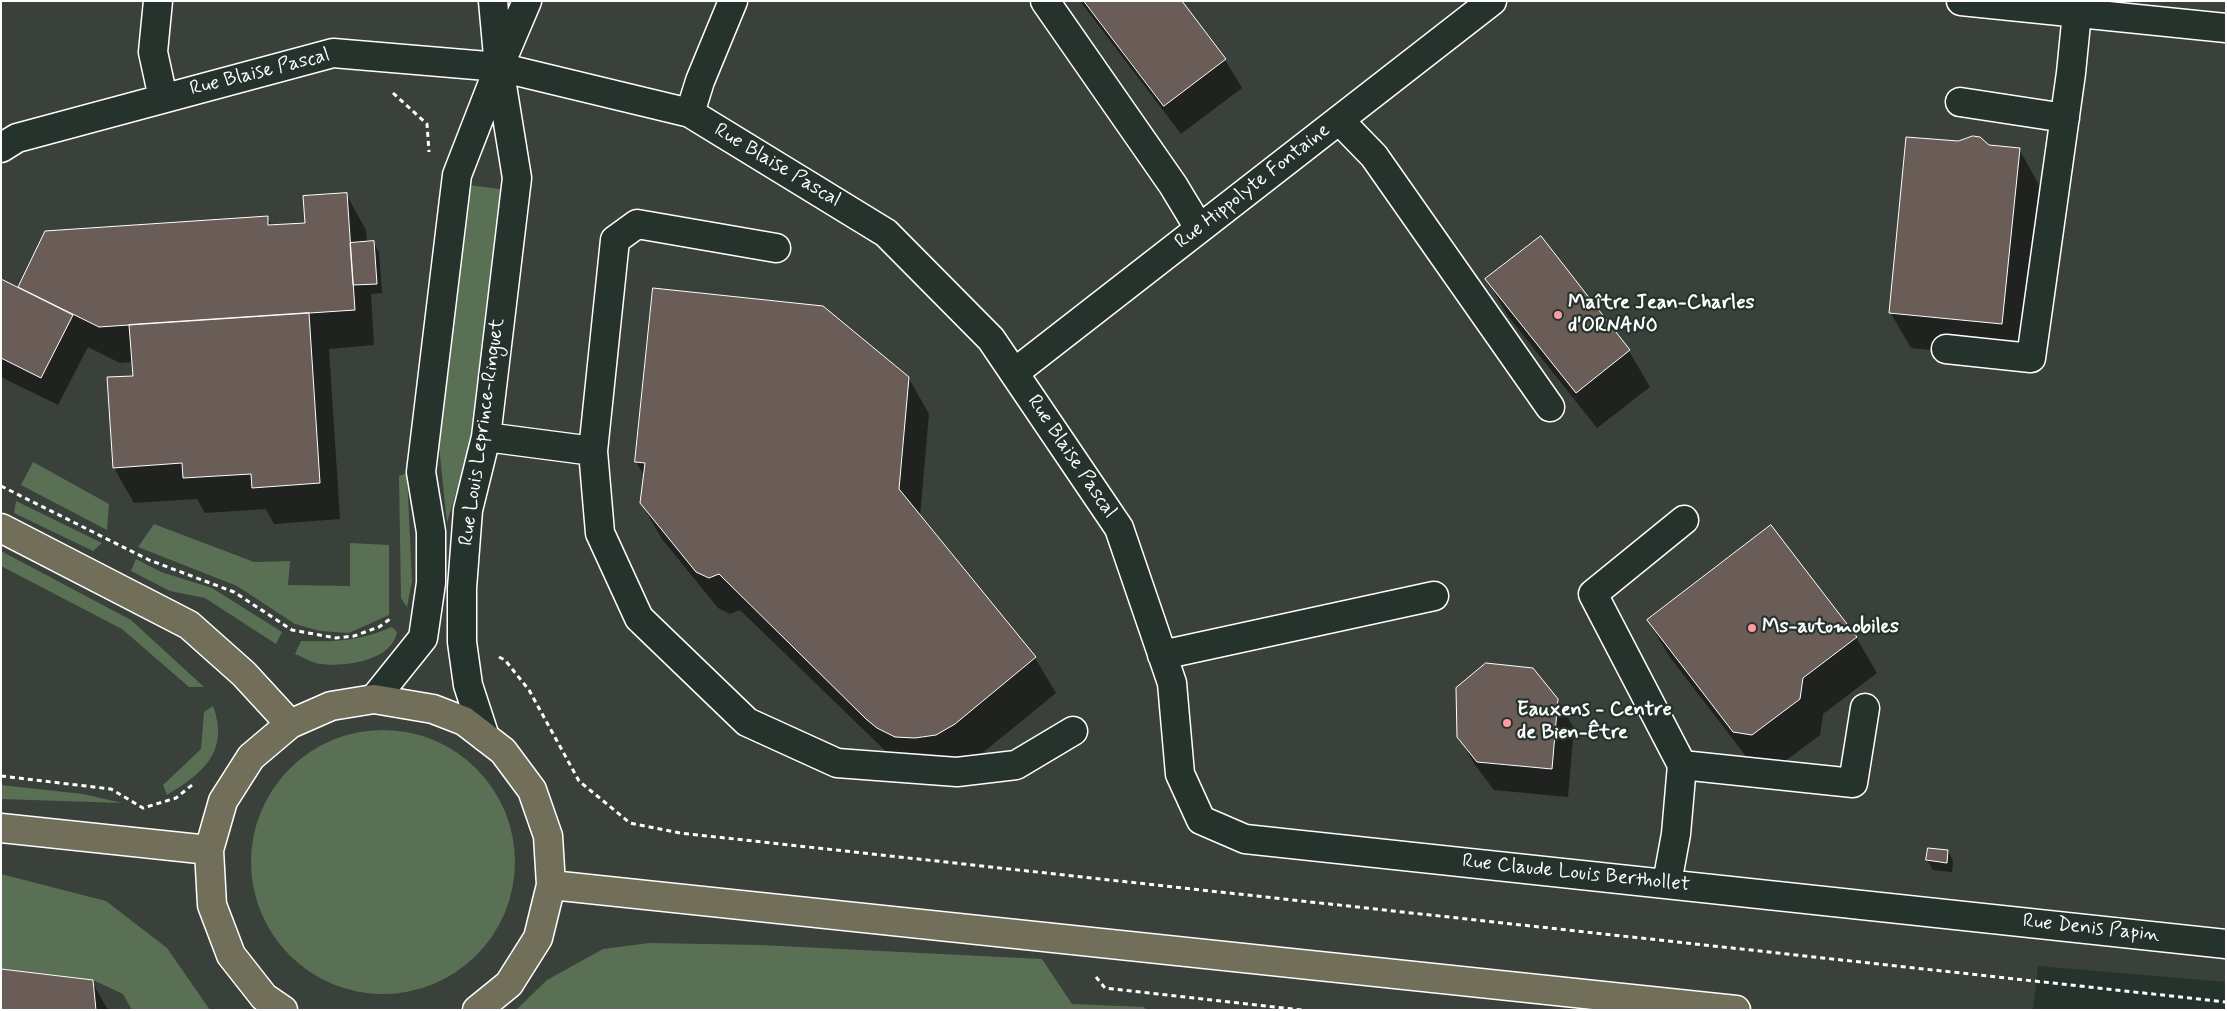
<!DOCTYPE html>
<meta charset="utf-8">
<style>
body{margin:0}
#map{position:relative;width:2227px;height:1011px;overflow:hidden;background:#26332d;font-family:Mynerve,sans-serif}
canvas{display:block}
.frame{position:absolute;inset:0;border:2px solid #fff;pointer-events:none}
</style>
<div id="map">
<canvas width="2227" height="1011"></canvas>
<div class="frame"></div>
</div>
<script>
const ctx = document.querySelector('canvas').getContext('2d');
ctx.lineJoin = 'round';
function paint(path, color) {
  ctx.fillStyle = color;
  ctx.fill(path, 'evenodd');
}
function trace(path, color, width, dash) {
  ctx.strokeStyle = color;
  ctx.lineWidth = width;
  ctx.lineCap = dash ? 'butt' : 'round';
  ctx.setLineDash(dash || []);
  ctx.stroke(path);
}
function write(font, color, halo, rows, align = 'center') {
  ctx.font = font + ' Mynerve,sans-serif';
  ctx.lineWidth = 4.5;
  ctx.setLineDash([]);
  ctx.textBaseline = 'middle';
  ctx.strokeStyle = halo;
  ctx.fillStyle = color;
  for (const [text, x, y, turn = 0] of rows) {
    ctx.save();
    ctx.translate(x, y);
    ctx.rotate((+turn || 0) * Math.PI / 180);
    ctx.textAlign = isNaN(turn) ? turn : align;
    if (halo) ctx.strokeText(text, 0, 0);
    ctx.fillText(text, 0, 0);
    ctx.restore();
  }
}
const built = new Path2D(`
 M1,1H2226V982L2038,966L2033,1010H1Z`);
const green = new Path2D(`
 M469,185L507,190L475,428L447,523L437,427Z
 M33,462L109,504L107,530L21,485Z
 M407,473L412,581L407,607L401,598L399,476Z
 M16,501L102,543L93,551L14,513Z
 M154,524L254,562L290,561L288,585L350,586V543L389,545V615L349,633L320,631L295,624L237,586L138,547Z
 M1,551L131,620L204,687H189L122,629L1,566Z
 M136,559L161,572L212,588L282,632L276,644L205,598L170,591L131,571Z
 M392,627L397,632C392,661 345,667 321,664C312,663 303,657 295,654L301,641C337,642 358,641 392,627Z
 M213,706C230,752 202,774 167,795L163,785L201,749L204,712Z
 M251 862a132 132 0 1 1 264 0a132 132 0 1 1-264 0Z
 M1,785L83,794L122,803L1,799Z
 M1,874L106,901L167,948L210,1010H132L123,994L93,980L1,969Z
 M649,943L761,945L1042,959L1072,1004L1144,1007L1147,1010H516L547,980L603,949Z`);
const shadow = new Path2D(`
 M1080,1H1181L1225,60L1242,88L1181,134Z
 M1975,137L1989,146L2019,149L2039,185L2022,359L1911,348L1890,312L1958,142L1965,138Z
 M346,194L366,230L367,243L373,242L379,252L382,293L371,294L374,345L329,349L340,519L274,524L266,509L205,513L197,499L134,503L114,468L134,377L133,362L120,363L88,347L58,405L1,377V281L21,290L19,287L267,217L272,226L306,224Z
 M1541,238L1629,351L1650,387L1597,428L1508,316L1487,280Z
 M908,377L929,414L920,516L1035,658L1056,693L975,759L899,764L740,610L730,614L718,608L662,539L641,503L644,476L636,462Z
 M1648,620L1856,637L1877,673L1823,714L1820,735L1773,770L1755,768L1669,656Z
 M1557,699L1574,728L1568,797L1494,790L1475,765L1458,736Z
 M1948,851L1953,861L1952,872L1933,870L1927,860Z
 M92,982L108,1010H1Z`);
const building = new Path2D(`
 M1084,1H1182L1226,59L1164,106Z
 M1973,136L1980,137L1989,145L2020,148L2002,324L1889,313L1906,137L1958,141Z
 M347,193L355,310L99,327L18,287L45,231L268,216V225L305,223L303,196Z
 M1541,236L1630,350L1576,393L1485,279Z
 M374,241L377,284L353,285L350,243Z
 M1,279L73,315L41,378L1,358Z
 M653,288L823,306L909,377L899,489L1036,657L955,724L936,735L915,738L895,737L877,728L866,719L719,574L709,578L696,572L640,503L645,463L635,462Z
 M309,313L320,483L252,488L251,474L183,478L182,463L113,468L107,377L133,376L129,325Z
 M1771,525L1857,637L1803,678L1800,699L1752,735L1733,732L1647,620Z
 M1486,663L1533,668L1558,699L1552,769L1477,762L1457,737L1456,688Z
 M1928,848L1948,850L1947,863L1926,860Z
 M1,969L93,980L96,1010H1Z`);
const path = new Path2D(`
 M393,93L427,124L429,152
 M1,486L149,560L234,592L292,630L336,638L354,636L379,627L390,619
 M499,657L505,660L529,690L579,781L630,823L680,833L2226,1002
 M1,776L111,789L143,808L176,798L192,785
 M1096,977L1105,988L1302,1010`);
const minor = new Path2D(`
 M158,1L153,52L163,98
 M1045,1L1173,185L1199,228
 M1961,1L2226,28
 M1960,102L2065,118
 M690,113L700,81L733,1
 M1339,120L1374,156L1550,407
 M1,148L17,138L333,53L499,67L690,113L886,233L991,339L1119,528L1172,683L1180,774L1201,820L1245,839L2226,944
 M1946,349L2031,358L2071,73L2077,13
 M1014,373L1492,1
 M486,437L593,451L615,240L637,224L776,248
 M593,451L600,533L639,618L747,722L837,763L957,772L1016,765L1073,731
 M1162,655L1434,596
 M374,699L423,638L431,583V532L421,472L457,175L499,67L493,1
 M485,737L468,685L462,642V588L468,510L486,437L517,178L499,67L527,1
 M1682,765L1853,783L1865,708
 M1667,883L1676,834L1682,765L1593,594L1684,520`);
const major = new Path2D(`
 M1,528L189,625L244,674L290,724
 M1,828L209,850
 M551,885L1736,1010
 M283,1010L264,997L231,955L212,905L209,850L223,801L251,757L290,724L331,706L374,699L433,709L464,721L503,751L532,790L548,836L551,885L538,938L509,984L477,1010`);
const markers = [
 [1558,315,5,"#ff9aa2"],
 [1752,628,5,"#ff9aa2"],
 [1507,723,5,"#ff9aa2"]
];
const streetNames = [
 ["Rue Blaise Pascal",260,73,-14],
 ["Rue Blaise Pascal",777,166,31],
 ["Rue Hippolyte Fontaine",1253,187,-38],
 ["Rue Louis Leprince-Ringuet",483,432,-82],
 ["Rue Blaise Pascal",1071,457,56],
 ["Rue Claude Louis Berthollet",1576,874,6],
 ["Rue Denis Papin",2091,929,6]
];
const poiNames = [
 ["Maître Jean-Charles",1568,304],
 ["d'ORNANO",1568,327],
 ["Ms-automobiles",1762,628],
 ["Eauxens - Centre",1517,711],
 ["de Bien-Être",1517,734]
];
paint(built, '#3a403a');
paint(green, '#597054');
paint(shadow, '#0007');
paint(building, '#6a5d57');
trace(building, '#fff', 1);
trace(minor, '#fff', 31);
trace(major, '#fff', 31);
trace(path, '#fff', 3, [5, 4]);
trace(minor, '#26332d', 28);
trace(major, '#716e59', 28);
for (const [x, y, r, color] of markers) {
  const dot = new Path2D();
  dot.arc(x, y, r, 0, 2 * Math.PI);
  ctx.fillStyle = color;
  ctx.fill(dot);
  trace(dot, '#26332d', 2);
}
write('20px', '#fff', '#26332d', streetNames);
write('bold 20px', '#fff', '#26332d', poiNames, 'left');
</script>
